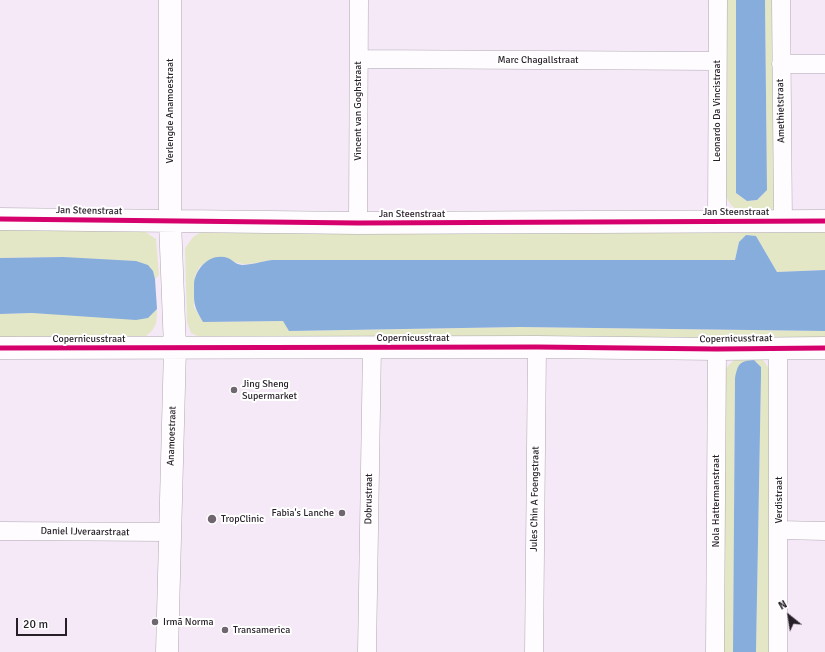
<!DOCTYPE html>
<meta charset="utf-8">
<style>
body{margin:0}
#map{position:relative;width:825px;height:652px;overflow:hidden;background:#f5e9f7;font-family:Signika,sans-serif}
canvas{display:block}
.north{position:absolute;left:769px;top:596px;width:40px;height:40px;-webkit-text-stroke:3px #fff;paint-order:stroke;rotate:330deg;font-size:11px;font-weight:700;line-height:16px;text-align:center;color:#271f28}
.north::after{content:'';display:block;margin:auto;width:14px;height:18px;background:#271f28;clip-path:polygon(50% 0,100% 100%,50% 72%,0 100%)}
.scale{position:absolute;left:16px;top:618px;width:51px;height:18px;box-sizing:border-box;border:2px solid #271f28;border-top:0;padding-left:5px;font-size:12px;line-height:14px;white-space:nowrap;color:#271f28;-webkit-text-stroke:3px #fff;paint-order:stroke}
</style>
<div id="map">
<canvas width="825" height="652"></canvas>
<div class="north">N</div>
<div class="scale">20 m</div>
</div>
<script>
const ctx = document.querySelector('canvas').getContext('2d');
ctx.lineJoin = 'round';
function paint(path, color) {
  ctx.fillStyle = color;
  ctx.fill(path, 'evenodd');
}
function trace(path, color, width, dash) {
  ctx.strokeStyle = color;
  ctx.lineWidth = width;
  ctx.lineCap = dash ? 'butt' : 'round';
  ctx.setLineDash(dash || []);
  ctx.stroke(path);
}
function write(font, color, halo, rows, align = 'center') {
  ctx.font = font + ' Signika,sans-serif';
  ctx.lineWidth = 4;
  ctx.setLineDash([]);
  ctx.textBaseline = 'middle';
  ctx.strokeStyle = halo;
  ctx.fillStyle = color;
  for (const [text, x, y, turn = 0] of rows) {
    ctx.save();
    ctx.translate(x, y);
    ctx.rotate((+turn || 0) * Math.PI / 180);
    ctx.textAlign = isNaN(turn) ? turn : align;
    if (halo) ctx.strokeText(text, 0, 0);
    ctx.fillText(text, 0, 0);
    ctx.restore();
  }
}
const green = new Path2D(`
 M726,0H736V193L747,201L757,200L767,190L765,0H773L775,206L769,213C749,213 734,217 725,194Z
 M0,229L144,231L156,239L159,275L155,279L153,271L63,257L0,258Z
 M825,230V270L777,272L756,236L739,242L735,260H272C257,262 242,269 228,258L200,266L195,276L194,307L203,322L284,321L290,331L520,327L825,331V340L199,337L191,333L187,322L185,248L193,237L203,231Z
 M157,309C157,322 157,328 146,336L0,337V314L32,313L148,318Z
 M760,356L768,367L771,376L772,652H756L761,376V367L754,360L744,361L735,378L733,652H721L725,371C732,356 745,357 760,356Z`);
const water = new Path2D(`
 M736,0H765L767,190L757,200L747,201L736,193Z
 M746,235L756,236L777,272L825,270V331L520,327L289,331L283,321L203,322C193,305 194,303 194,284C195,268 211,252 228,258C234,261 235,264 242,265C251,265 263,261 272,260H735L739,242Z
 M63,257L136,261L148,265L153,271L155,279L157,309L148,318L136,320L32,313L0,314V258Z
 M754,360L761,367V376L756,652H733L735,378C738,364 739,361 754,360Z`);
const minor = new Path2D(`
 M781,0L783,221
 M359,59L717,61
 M781,64H825
 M717,221L718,0
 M358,223L359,0
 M778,348V652
 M779,530L825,531
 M0,531L169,532
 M367,652L372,347
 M534,652L537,347
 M715,652L717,349`);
const tertiary = new Path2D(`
 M0,219L358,223L825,221
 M0,348L537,347L717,349L825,348
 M167,652L175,348L170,221V0`);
const cycleway = new Path2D(`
 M0,219L358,223L825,221
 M0,348L537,347L717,349L825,348`);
const markers = [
 [234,390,4,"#6f6670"],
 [342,513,4,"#6f6670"],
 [212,519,5,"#6f6670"],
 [155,622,4,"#6f6670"],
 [225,630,4,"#6f6670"]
];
const streetNames = [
 ["Marc Chagallstraat",538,60],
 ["Verlengde Anamoestraat",170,111,-90],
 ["Vincent van Goghstraat",358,111,-90],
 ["Leonardo Da Vincistraat",717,111,-90],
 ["Amethietstraat",781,111,-91],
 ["Jan Steenstraat",89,211,1],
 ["Jan Steenstraat",736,212],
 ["Jan Steenstraat",412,214],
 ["Copernicusstraat",413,338],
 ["Copernicusstraat",89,339],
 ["Copernicusstraat",736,339,-1],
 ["Anamoestraat",172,436,-88],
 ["Dobrustraat",369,499,-89],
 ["Jules Chin A Foengstraat",535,499,-89],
 ["Verdistraat",779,500,-90],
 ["Nola Hattermanstraat",716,501,-90],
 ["Daniel IJveraarstraat",85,532,1]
];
const poiNames = [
 ["Jing Sheng",242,384],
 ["Supermarket",242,396],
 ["Fabia's Lanche",334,513,"right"],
 ["TropClinic",221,519],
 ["Irmã Norma",163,622],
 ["Transamerica",233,630]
];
paint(green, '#e4e7c6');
paint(water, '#87addc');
trace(minor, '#b1a8b3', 19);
trace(tertiary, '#b1a8b3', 23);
trace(minor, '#fefcfe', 18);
trace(tertiary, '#fefcfe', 22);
trace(cycleway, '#d6006c', 5);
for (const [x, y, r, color] of markers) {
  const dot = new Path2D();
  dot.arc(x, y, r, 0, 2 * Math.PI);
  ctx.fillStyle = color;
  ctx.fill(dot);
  trace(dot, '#fff', 1.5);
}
write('10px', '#271f28', '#fff', streetNames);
write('10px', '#271f28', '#fff', poiNames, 'left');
</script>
